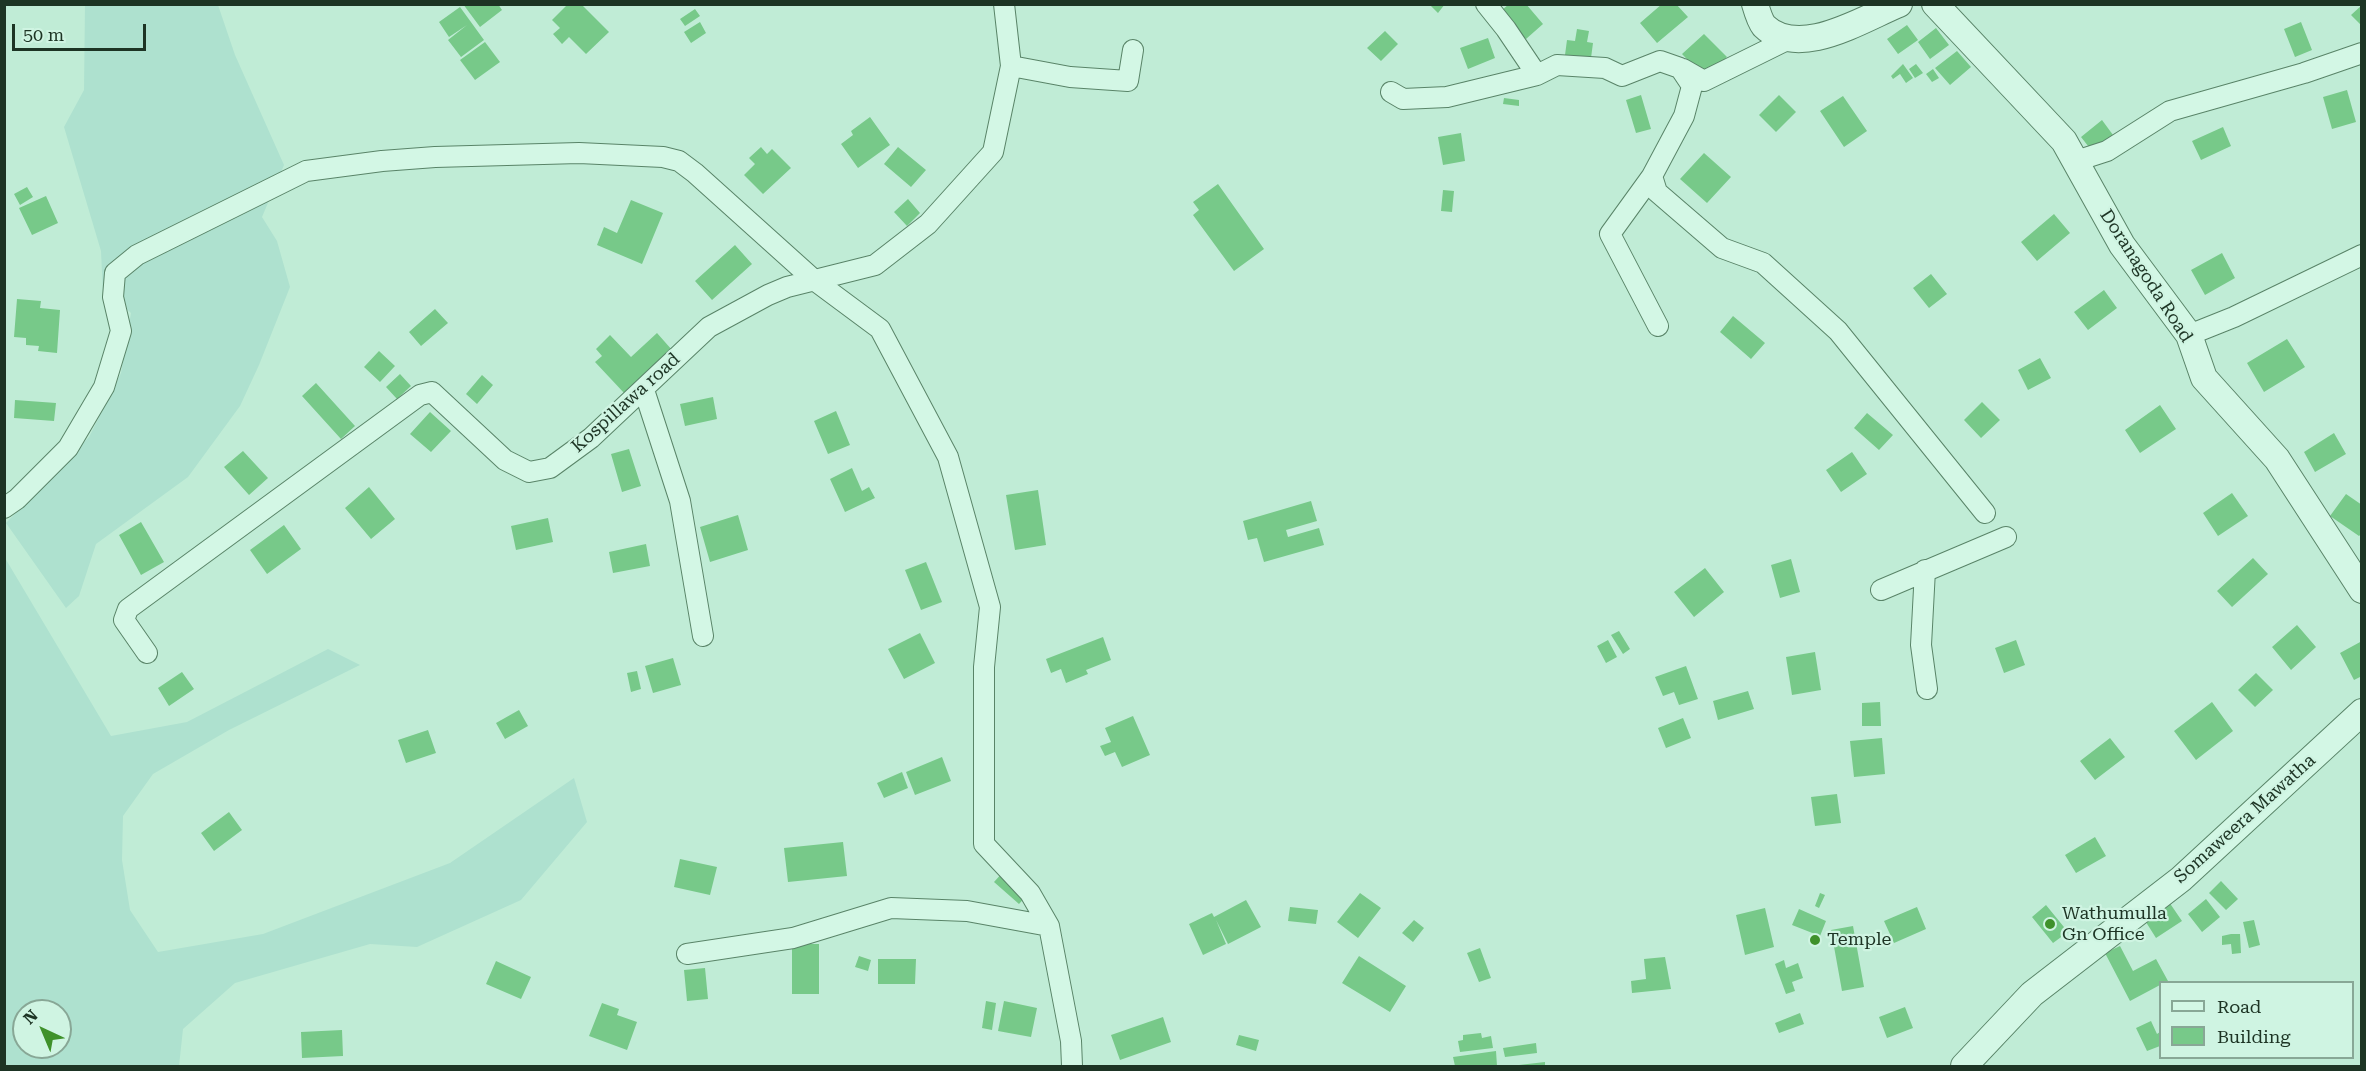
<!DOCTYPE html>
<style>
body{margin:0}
#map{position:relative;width:2366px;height:1071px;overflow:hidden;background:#c0ecd6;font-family:"Roboto Serif",serif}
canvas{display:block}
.frame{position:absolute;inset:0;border:6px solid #1d3424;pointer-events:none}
.legend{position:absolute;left:2159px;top:981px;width:195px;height:78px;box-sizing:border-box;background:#cff4e2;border:2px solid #88a796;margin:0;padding:8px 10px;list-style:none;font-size:18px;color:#1d3424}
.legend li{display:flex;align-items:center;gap:12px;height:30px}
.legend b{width:30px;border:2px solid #88a796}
.north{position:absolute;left:12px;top:999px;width:60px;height:60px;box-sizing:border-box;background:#cff4e2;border:2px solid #88a796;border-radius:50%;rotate:316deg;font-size:16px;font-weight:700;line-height:24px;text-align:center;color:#1d3424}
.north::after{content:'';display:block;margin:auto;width:21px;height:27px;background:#3f912b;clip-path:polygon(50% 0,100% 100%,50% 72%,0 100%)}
.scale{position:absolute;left:12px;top:24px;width:134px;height:27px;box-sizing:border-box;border:3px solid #1d3424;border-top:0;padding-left:8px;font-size:18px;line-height:21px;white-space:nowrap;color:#1d3424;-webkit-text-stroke:4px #cff4e2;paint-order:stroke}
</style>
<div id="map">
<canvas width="2366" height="1071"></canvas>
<div class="frame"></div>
<ul class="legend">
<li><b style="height:8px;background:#d3f7e5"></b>Road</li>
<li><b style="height:16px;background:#77c989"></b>Building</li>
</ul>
<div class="north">N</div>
<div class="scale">50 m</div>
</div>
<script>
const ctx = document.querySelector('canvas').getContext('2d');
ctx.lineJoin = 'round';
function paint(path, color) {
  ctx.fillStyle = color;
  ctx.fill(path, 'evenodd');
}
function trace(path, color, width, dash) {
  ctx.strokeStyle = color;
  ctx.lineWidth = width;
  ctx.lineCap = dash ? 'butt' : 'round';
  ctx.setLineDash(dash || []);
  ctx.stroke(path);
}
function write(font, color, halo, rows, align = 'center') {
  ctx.font = font + ' "Roboto Serif",serif';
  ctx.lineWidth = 4.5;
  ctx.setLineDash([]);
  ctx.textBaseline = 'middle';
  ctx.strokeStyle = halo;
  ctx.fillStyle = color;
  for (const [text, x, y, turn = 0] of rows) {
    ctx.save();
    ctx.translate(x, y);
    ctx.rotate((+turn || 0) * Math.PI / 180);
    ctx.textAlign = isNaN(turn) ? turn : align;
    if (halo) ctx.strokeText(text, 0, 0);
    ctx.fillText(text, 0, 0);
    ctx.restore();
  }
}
const farmland = new Path2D(`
 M85,5H218L235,55L284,165L262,217L277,241L290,287L259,365L240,406L188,477L96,544L79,596L66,608L6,523L89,437L121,373L131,313L113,297L103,294L101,251L64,127L84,90Z
 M5,558L111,736L187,722L328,649L360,665L229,730L153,774L123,816L122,860L130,910L158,952L263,934L450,863L574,778L587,822L521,900L417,947L370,944L235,983L183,1029L179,1066H5ZM24,1011H60V1047H24Z`);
const building = new Path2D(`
 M463,4H498L502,10L480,27Z
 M568,4H581L609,32L586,54L569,37L562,44L553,34L560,28L552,20Z
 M1429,4H1445L1438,13Z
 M1509,4H1526L1543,24L1526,39L1501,11Z
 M1662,4H1676L1688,17L1657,43L1640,23Z
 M2362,5V26L2351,15Z
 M460,7L484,40L461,57L448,40L467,25L449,37L439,22Z
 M695,9L700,16L685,26L680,19Z
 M700,22L706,33L691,43L684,32Z
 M2301,22L2312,50L2295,57L2284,29Z
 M1907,25L1918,40L1898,54L1887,39Z
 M1936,28L1949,45L1930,59L1918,42Z
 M1577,29L1589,31L1587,42L1593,43L1591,58L1565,55L1567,40L1575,41Z
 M1385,31L1398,44L1381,61L1367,48Z
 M1704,34L1727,57L1705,78L1682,54Z
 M1488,38L1495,58L1468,69L1460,48Z
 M485,42L500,62L475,80L460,60Z
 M1957,51L1971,67L1950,85L1935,68Z
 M1903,64L1913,78L1906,83L1900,74L1893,79L1891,76Z
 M1916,64L1923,73L1915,78L1909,69Z
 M1933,69L1939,78L1932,82L1926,74Z
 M2347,90L2356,122L2332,129L2323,97Z
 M1641,95L1651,129L1636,133L1626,100Z
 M1779,95L1796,112L1776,132L1759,115Z
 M1843,96L1867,131L1844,147L1820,111Z
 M1504,98L1519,100V106L1503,104Z
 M870,117L890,145L858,168L841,144L853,135L851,131Z
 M2102,120L2113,135L2092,151L2081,137Z
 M2223,127L2231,146L2201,160L2192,141Z
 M1461,133L1465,161L1443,165L1438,137Z
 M761,147L767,154L772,149L791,168L763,194L744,175L755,164L749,158Z
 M898,147L926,170L911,187L884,164Z
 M1704,153L1731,177L1707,203L1680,179Z
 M1218,184L1264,249L1234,271L1193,215L1199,210L1193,202Z
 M27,187L33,197L20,205L14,194Z
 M1443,190L1454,191L1452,212L1441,211Z
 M46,196L58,223L32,235L19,208Z
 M908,199L920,213L907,226L894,212Z
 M631,200L663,213L642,264L597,245L604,227L617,233Z
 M2054,214L2070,233L2037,261L2021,242Z
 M735,245L752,264L712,300L695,281Z
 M2222,253L2235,278L2205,295L2191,270Z
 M1931,274L1947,294L1929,308L1913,288Z
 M2104,290L2117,308L2088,330L2074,312Z
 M17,299L41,301L40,308L60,310L57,353L38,351L39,346L26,345V338L14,337Z
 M435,309L448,323L421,346L409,332Z
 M1733,316L1765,343L1751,359L1720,332Z
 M657,333L672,350L625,394L595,362L602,356L596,349L610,335L631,357Z
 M2287,339L2305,367L2264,392L2247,363Z
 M379,351L395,366L380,382L364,367Z
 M2040,358L2051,378L2028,390L2018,370Z
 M400,374L411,386L397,399L386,387Z
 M482,375L493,385L477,404L466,394Z
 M316,383L355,426L341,439L302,396Z
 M713,397L717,419L685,426L680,404Z
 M15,400L56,403L54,421L14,418Z
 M1982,402L2000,420L1981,438L1964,420Z
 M2160,405L2176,429L2140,453L2125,430Z
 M836,411L850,445L828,454L814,421Z
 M430,412L451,431L431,452L410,434Z
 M1867,413L1893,435L1879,450L1854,428Z
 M2334,433L2346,454L2315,472L2304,452Z
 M629,449L641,486L622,492L611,454Z
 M243,451L268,478L249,495L224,467Z
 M1852,452L1867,474L1841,492L1826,470Z
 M852,468L862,491L869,487L875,498L845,512L830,479Z
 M369,487L395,519L371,539L345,508Z
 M1038,490L1046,545L1015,550L1006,495Z
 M2232,493L2248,516L2218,536L2203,513Z
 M2346,494L2362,505V533L2359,536L2330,516Z
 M1311,501L1317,521L1286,530L1288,537L1319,528L1324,545L1264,562L1257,538L1248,540L1243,521Z
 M738,515L748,550L710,562L700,527Z
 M548,518L553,542L516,550L511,526Z
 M141,522L164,562L141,575L119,535Z
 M284,525L301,549L267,574L250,550Z
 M646,544L650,566L613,573L609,552Z
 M2253,558L2268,574L2232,607L2217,591Z
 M1791,559L1800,592L1780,598L1771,565Z
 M926,562L942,602L921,610L905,570Z
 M1705,568L1724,592L1694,617L1674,592Z
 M2297,625L2316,647L2291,670L2272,647Z
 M1619,631L1630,649L1623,654L1611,635Z
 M920,633L935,663L904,679L888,649Z
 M1103,637L1111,660L1086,670L1088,674L1066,683L1061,669L1051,673L1046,659Z
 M1608,640L1617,657L1606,663L1597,646Z
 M2016,640L2025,665L2004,673L1995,648Z
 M2362,641V676L2354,680L2340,653Z
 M1815,652L1821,690L1792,695L1786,657Z
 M673,658L681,685L653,693L645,666Z
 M1686,666L1698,699L1679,705L1674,692L1663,696L1655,677Z
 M637,671L641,689L631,692L627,673Z
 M182,672L194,689L169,706L158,688Z
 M2256,673L2273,690L2255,707L2238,690Z
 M1748,691L1754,709L1718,720L1713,701Z
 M1880,702L1881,726H1862V703Z
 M2212,702L2233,731L2196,760L2174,731Z
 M519,710L528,726L505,739L496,723Z
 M1133,716L1150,755L1122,767L1115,752L1105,756L1100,746L1111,742L1105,728Z
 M1683,718L1691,738L1666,748L1658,728Z
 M428,730L436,753L406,763L398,740Z
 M1882,738L1885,774L1854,777L1850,741Z
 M2110,738L2125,757L2095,780L2080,761Z
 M942,757L951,781L915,795L906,772Z
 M902,772L908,788L884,798L877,783Z
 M1837,794L1841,823L1815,826L1811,797Z
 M229,812L242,830L214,851L201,833Z
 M2095,837L2106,856L2076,873L2065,855Z
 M843,842L847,876L788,882L784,848Z
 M680,859L717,867L710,895L674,887Z
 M1004,871L1029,893L1019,904L994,882Z
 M2221,881L2238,899L2226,910L2209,893Z
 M1360,893L1381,908L1358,938L1337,922Z
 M1820,893L1825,895L1819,908L1815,906Z
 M2206,899L2220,917L2202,932L2188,914Z
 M1246,900L1261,927L1228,944L1216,920L1226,944L1203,955L1189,924L1212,913L1214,917Z
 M2169,902L2182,921L2156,938L2144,919Z
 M2046,905L2068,932L2053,943L2032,917Z
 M1290,907L1318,910L1316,924L1288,921Z
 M1917,907L1926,929L1894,943L1884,921Z
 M1765,908L1774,947L1745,955L1736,915Z
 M1799,909L1826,921L1820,936L1792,925Z
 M1414,920L1424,928L1413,942L1402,933Z
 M2254,920L2260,945L2249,948L2243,922Z
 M1853,926L1864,987L1842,991L1831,930Z
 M2231,934H2240L2241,953L2232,954L2231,944L2222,945V936Z
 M792,944H819V994H792Z
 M2120,946L2133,971L2156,959L2168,981L2160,982V985L2130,1001L2105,953Z
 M1480,948L1491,978L1479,982L1467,953Z
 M859,956L871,960L868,971L855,967Z
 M1359,956L1406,986L1390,1012L1342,983Z
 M1665,957L1671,989L1632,993L1631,981L1646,979L1644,959Z
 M878,959H916L915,984H878Z
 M1784,960L1786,968L1798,963L1803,978L1792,982L1795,991L1786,994L1775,964Z
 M496,961L531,977L521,999L486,984Z
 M705,968L708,999L687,1001L684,970Z
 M986,1001L996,1003L992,1030L982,1028Z
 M1004,1001L1037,1008L1031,1037L998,1031Z
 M602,1003L619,1009L617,1015L637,1022L627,1050L589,1036Z
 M1905,1007L1913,1028L1887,1038L1879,1017Z
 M1800,1013L1804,1024L1779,1033L1775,1023Z
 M1163,1017L1171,1042L1120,1060L1111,1035Z
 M2151,1021L2157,1034L2160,1032V1046L2147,1051L2136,1028Z
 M342,1030L343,1056L302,1058L301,1032Z
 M1481,1033L1482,1038L1491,1036L1493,1048L1460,1052L1458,1041L1463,1040V1035Z
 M1239,1035L1259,1040L1256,1051L1236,1045Z
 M1536,1043L1537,1053L1505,1057L1503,1048Z
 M1496,1051L1497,1066H1455L1453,1057Z
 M1545,1062V1066H1519V1065Z`);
const minor = new Path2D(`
 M1486,4L1506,29L1537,75
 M1011,66L1070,77L1128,81L1133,50
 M1683,69L1704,81L1787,40
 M1391,92L1403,99L1447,97L1537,75L1557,65L1605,68L1622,76L1660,61L1680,68L1692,86L1684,116L1652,176L1657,192L1722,248L1763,263L1838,331L1985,513
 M2076,161L2107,151L2170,111L2304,73L2362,53
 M1652,176L1610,234L1658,326
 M2189,335L2234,317L2362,255
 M644,390L680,501L703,636
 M4,508L17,499L68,448L104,387L121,331L113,297L115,273L137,255L306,171L382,161L435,157L579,153L663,157L679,161L695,173L814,280L880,329L948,457L990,607L984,667V844L1030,893L1049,926L1071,1041L1072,1066
 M1925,570L1921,645L1927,689
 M1881,590L2006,537
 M147,653L124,620L128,609L420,395L432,392L505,460L529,472L550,468L591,438L709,327L768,295L787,287L875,265L928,224L993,152L1011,66L1004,4
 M687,954L793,938L891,908L967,911L1049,926`);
const tertiary = new Path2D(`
 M1755,4C1757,11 1760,21 1764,26C1799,60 1862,19 1899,4
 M1935,4L2064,141L2122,245L2189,335L2204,378L2277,459L2362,590
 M1964,1066L2032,994L2181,879L2362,712`);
const markers = [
 [2050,924,6,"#3f912b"],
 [1815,940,6,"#3f912b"]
];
const streetNames = [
 ["Doranagoda Road",2146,276,57],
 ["Kospillawa road",626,403,-42],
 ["Somaweera Mawatha",2245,819,-42]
];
const poiNames = [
 ["Wathumulla",2062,914],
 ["Gn Office",2062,935],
 ["Temple",1827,940]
];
paint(farmland, '#aee1cf');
paint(building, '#77c989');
trace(minor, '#598468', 22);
trace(tertiary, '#598468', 28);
trace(minor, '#d3f7e5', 20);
trace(tertiary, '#d3f7e5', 26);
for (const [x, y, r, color] of markers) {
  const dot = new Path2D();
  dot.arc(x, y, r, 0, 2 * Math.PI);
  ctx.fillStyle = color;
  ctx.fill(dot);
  trace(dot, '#cff4e2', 2);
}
write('18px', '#1d3424', '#cff4e2', streetNames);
write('18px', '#1d3424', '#cff4e2', poiNames, 'left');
</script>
